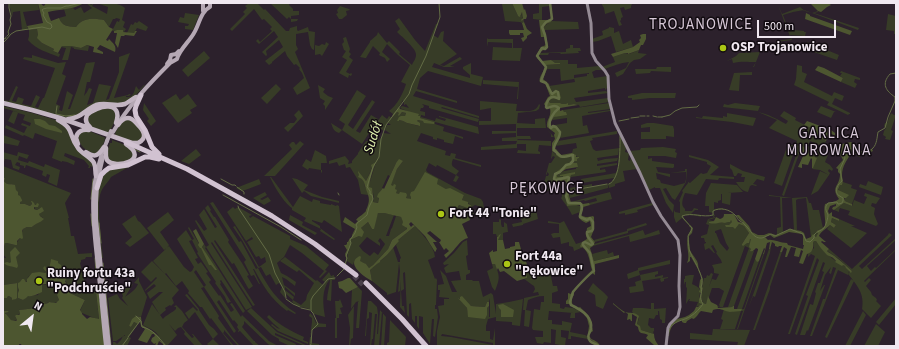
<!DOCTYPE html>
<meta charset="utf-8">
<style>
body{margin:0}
#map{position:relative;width:899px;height:349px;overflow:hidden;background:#2c212c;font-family:"Source Sans 3",sans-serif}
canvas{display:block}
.frame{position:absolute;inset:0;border:4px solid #f0e8f0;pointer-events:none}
.north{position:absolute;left:12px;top:297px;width:40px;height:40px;-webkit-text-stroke:3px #120c11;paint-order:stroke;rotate:29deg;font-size:11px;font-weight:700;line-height:16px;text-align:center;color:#f0e8f0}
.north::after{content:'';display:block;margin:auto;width:14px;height:18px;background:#f0e8f0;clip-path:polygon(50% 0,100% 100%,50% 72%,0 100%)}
.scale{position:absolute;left:757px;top:20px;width:79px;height:18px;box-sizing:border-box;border:2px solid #f0e8f0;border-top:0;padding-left:5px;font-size:12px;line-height:14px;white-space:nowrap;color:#f0e8f0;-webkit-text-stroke:3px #120c11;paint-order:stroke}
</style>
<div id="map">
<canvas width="899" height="349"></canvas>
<div class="frame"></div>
<div class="north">N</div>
<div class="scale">500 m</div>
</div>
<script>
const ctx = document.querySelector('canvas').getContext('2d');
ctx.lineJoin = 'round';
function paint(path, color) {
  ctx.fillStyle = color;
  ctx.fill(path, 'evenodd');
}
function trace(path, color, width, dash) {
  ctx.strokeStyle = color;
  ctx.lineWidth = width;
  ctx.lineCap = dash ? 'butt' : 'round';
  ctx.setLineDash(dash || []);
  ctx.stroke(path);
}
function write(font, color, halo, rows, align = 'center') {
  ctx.font = font + ' "Source Sans 3",sans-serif';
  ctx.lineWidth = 3;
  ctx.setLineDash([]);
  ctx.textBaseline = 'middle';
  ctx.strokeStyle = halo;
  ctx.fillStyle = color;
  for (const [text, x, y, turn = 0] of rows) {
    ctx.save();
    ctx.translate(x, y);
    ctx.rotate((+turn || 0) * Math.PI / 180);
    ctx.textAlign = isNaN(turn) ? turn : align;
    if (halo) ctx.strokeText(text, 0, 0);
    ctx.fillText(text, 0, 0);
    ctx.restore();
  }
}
const green = new Path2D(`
 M9,3H38L39,10L23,12L28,30H22L20,11L13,12L12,17Z
 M86,3H89L91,5L94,3L92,6L107,14L108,7L97,3C107,3 118,2 125,8L122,20L125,22L123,27L126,29L124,32H123V30L112,31L117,21L119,22L120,19L116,18L115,19H113L109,27L104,20C94,18 83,17 76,27C67,26 63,27 59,18L66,16L64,9L73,8L75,10L81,7L84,13L92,8Z
 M249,3H257L264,10L265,9L286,31H289L290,28L297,26V30L298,31L308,27L309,31L315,32L314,50L312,49L310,45L308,32L296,34V45L298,49L295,52L310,88L297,95L293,88L304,78L302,73L299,69L300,68L296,64L294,65L287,56L285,51L272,62V63L269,65L265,61L283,47L279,40L266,51L267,55L266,56L262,52L278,37L274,31L259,44L256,41L258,39L260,42L272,31L270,29L272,27L264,19L262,20L254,9L232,31L230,29L245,14L243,12L247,8L245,6Z
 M270,3H290L289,5L293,9V11H299V15L291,16V19H298L297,21L291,22V19L289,17L287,19Z
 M504,3H512L518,16H521L522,11L523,16L522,21L524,20V22L522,23L520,22L505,21L502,4Z
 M539,3H550L549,6L542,7V20L533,19V14L539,13Z
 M601,3H630L632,4L631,6V8L625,10L624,7L620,8L623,17L621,18V20L620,21L622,25L619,26L614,11L605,14L604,8Z
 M778,5L782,14L800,7L805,11L812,13L818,11V12L814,13L859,28L858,30L804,10L793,12L783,15L789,31H794V30L804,31V32H806L805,36L790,35L792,40L776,42V41L791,39Z
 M340,6L349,9L350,10L346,11L347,15L342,19H339L336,14L338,13L337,10Z
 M185,13L199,15L193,30L185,29V26H188L189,24L178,22L180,17L184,18Z
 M888,14L896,16V34H894V31L886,30Z
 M399,18L415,40L425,51L436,24H438L433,35L438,38L441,32L444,31L443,41L457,54L440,65L444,66L460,57L462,59L450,66L455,67H444L434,63L432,67L470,78V75L463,69V67L471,63V74L483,77L481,86L428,71L420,78L417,89L457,101V103L416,91L413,96L479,116V118L442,107L441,108L479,119L478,122L429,108V106L422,104L424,106L423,108H421L420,111L425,112V116L421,115V117L435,121L436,118L445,121L446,119L439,117V116L478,127L479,134L435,122V124L444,127L443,131L463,137V139L455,136L453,144L444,142V140L437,138V140L433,139V137L421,133L417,141L446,151L445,155L450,156L451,153L456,154L455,158L481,165V167L453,159C450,167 453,166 459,171L456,175L459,177L456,182L453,181L456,175L437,165L436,167L429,163L426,170L427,172L465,193L481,199L483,202L484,208L475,205L472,207L471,205L462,200L464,195L446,189L436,184L412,197L411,200L396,193L395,189L390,185L397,169L403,161L396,163L390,176L388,175L382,188H383L380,192L378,203L373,202C374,197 374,190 369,187V185L376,162L372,168L366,181L361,178C365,181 364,183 365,187C367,190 368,191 368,195L361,194L358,180L350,167L346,168L345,164L339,166L337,162L329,164V161L345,156L349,161L348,164L352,163V161L358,154V153L366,141L370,142L373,136L380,140L383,133L391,134L385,130L387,125H391L388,123L389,120L384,131L375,125L382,115L387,119L389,116L392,118L397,112L399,113V116L402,112L406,113L405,116L399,120L403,121L407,123L419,126L417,121L418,120L433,122L420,118L418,116L400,108L402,106L409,108L406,104L404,105V102L403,100L399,107L393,114L389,111C397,105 403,94 406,84L401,82L410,65L398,55L387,44L382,52L390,59L387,62L385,58L379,55L380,53L373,46L366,58H365L360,57L370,42V41L377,35L378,32L387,43L389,41L400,52L399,54L412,65C413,62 416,59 416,55C417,49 402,37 397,32L400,29L395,21Z
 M139,21L148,27L146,31L137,28L134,33H127L131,24L133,25L135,22L137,23Z
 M552,21L578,22L579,29L545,30L544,26Z
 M609,27L614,28V33L619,31L623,44L631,40L633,47L616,52L611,36L598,41L592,42V39L603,35L602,31L609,28Z
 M37,29L38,35V38L42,43L54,49L53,51L60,54L59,57C47,52 37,50 28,40L29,36V30Z
 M346,37L350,49L349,52L351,54L349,57L353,60L346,72L350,74L351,73L352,74L351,76L349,75L348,78L339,73L347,60L342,57L346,51L344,50L342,44L344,42L343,38Z
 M487,38L488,39H513V48H522L520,61L492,60L493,47L512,48V43L488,42L487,47Z
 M326,42L329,44L322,56L320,54L315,55V45L319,46L322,44L325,45Z
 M807,42L839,55L837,60L805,49Z
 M87,45L89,46L88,51L74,49V48L71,47L68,60H62L66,48L61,47L62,46H71L81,48Z
 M570,45H573V48H580L581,51H578L579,53L561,54L560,53H549L548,55H539L540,53L566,52V49L570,48Z
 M639,50L638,53L647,54L640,59L634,60L630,63L623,74L617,77L615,73L626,68L629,62C620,63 613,66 605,69L602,67L615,62L613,57L625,53L629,54Z
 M204,51L210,58L188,77L182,70Z
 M760,52L754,67H753L756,62C747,62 741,61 733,63L732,59L727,61L736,56L739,53Z
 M130,53L114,98L128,95L129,94H131L129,96H126V97C133,98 134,92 136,86L139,90L144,85H145L133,98L127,102L68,119L3,102V100L9,101L16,86L18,87L12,101L16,102L18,97L24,99L22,104L31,106L36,95L40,97L35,107L38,108L43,98H44L55,68L23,59L24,57L32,58V55L58,63L66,62L62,74L66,76L56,104L60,106L59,110L62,111L67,91L73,95L68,109H70L77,90L86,63L95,62L90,82H87L84,96L87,92L89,88L92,89L87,105L93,103L99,84L111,86L106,100L109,99L119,72V57Z
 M551,60H568V64H577V68L599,66L603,70H596L592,72L594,78L607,76V88L605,90V88L588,91V93L606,91L608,93L574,98L576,102L608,98L609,102L580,107L579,105L574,104L568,105L567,104H562L560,103H550L549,101L551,98L560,95L557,90L552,92L551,91L549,86L575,82L574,78L587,76V74H589V73L574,75V79L561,81L560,69H547L546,65L560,64L555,63L554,62Z
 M797,65L802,66V72L807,74L804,82L832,96L834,92L844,96L842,101L835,98L832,104L850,113V114H849L848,115L827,105L829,102L794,85L796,79Z
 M657,67H671V72L651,71L650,73L636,74L635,69H656Z
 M841,71L860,78V80L855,79L854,82L857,84L855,88L841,82L843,78L840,76L842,73H840Z
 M752,72V75H740L739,91L729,90L734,73Z
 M483,80L519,82L518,99H517L518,87L483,84Z
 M276,84L281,89L267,104L261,98Z
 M318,85L325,89L323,92L328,96L333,98L325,110V106L323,104L325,101L320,98Z
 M357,90L366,96L348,125L353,129L372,100L375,102L356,131L360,133L371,115L378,119L362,144L342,130L339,133C333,131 333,128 331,123L342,130L345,124L339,120Z
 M642,93H676L675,98H650L632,100V98H628V96Z
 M176,94L180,100L188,94L197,106L190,110L192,113L178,123L162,103Z
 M480,101L517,104L516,111H518C526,111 536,113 539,104L540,105L539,109L536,111L518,113L517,123L535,124V119L545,118L546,128L554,137H551V134L546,128H517V136H530L531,139H518L517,140L551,141V146L539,145L538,151L540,152V154L517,153L518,150L526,151V144H517V148L481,150V147L516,144L517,141H502V138L516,137V133L492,134V131H516V124L479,125V121H491V108L480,110Z
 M144,103L156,121L151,126L147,121L149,119L143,110Z
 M609,103L610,109L588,112V113L610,110V111L582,116L583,126L587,125L589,133L560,138C562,132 560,128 555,125L567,123V118L552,120L554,117L564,112L563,110Z
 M735,103L760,106L758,111L723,107L724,104L728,105Z
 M3,106L32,113L59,121L65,124L73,141L90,159L93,165L92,167L90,166V168H88L89,166L84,160L65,153L64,156L75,161L74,165L67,162L62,161V162L52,158L57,141L35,133L33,139L24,135L23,136L5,128L6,125L24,133L27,127L21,125L22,123L30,126L31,123L23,120L25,115L18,113L14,124L8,121L13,111L21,113L3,108Z
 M821,106L836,112H834L831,118L817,112Z
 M100,108L114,109L116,119L110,131L108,130L109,131L108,133L91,127L86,117Z
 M299,110L303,116L288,132L284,128L290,123H294L297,119L294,115Z
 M784,111L796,118L795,120L811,128L810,133L826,141L824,147L810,141L808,146L828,155L825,162L830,165L833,169L832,171L829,169L828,171L830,173L829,175L820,170L812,169L816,158L810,155L803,146L795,145L797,141L769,128L777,120L758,112C768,114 777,119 786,124L788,121L780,116Z
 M727,113L756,118L753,126L732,122L696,118V117L702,118L703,116L723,118V116L727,117Z
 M891,113L894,115H896L891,130L893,131L890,140L885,139L886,137L883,135L884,131L886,128L884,126L885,123H887Z
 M131,119L142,131V138L136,143L114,135L116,133H115L123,120Z
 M647,123H654L673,126L674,129V137L666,136V139H641V132H650V127L641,128V125Z
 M89,131L106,138L104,139L105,140L100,151L95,154C86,151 79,146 78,136L82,132Z
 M617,131V134L592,138L593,140L590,141L593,149L596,151L620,148V135L626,148L625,152L629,153L628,160L630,161L631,157L637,169L623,171L625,181L615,184V186L609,188L608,184L612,182L614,178L582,183L581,179L616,173L618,169L619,148L618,155L597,158L598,161L605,159L618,158L617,161L597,164V166L617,163V165L600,168V170L605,169L606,172L571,177V175L575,172L563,177H557V175L564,171L576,169V168L578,167L573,164L574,161L579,158L572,153L573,149L577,148L576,143L555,146L556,143L558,141Z
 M3,135L20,141L18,146L3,143Z
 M112,140L128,146L134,154L128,162H110L106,155L110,143H112Z
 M300,141L304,144L275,176H264L292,149L289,145L292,142H294L296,145Z
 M788,144L791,145L790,148L794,152L782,186L774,183Z
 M663,147L676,149L675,152L677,153L676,158L665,156H648V159L652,158V161L674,164V167L673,168L656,167L658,172L670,174V177L656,173L657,179L660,180L661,183L674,186L685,183L686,179V172L670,173L685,171V169H687L686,182L675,200L672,198L666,188L663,189L669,200L674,205L673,213L666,203L660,188H655V187L649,190L630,151L640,150L641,148Z
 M196,149L201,155L189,164L181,161Z
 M315,150L326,156L327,163H321V170H322V172L321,173V170L309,168L308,170L302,166L306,159L311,162Z
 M552,151L560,158L571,156L572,157L571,162L557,172L554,173L553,176L554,180L561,183L563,185H565L566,193V196L569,206L576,205L580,206V212L572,215C569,208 565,204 561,198L562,197V188L560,185L545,192L544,183L546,176H548L549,174L547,172V175L546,174L549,163H551L555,157L553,156L551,159Z
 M3,152L17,156L18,152L29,155L27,159L19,156L18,160L28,163L29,161L44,167L45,164L60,170L57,186L48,182L50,175L47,174L46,177L42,175L43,171L26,165L25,168H24V166L20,165V163L17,162L15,165L20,167L19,170L13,168L11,160L5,159L3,164Z
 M797,153L799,154L784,196L782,195Z
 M689,155L708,160L719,167L710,175L734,177V179L719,178L718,180L706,179L697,195L685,193C683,198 680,205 685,209V211H692L694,208L698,209V210H695L691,214L701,215V217C696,215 688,214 683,216L684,218L689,224V225L682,218L676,223L674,217V210L675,212L680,213V202L679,201L683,192L682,191L688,183V169V182L690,183L701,173L703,174L707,173L711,166L707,164V162L689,157Z
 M134,164L111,177C108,183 103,186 101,192C98,199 99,207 99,214C100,229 101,243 103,258H101C101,255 102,252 101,249C100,230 89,185 107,171C111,168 128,165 134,164Z
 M730,164L743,171L765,177L764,181L757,179L753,184L757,185L756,186L752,185L750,186L748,192C742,191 739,187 736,182H744L745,177H741L742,174L738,173L736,176H734L732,170L730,168Z
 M3,166L71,193L65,203L69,218H68L70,229L71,236H74L78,254L92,253V257H86L85,259L81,260V262L80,263L87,292H96L99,320L82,313L80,311L85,300L72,294L57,263L58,261L51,260L50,270H47L46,268L45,273H33L28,277L27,282L22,279L19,288L18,298L23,300L27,296L38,295L39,293L42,284C47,284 56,288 59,291L57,295L59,300L58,302L54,303L49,302L44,305V307L19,310L20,314L15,316L17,320C11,322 8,318 5,314V313L9,312L8,311H3V298H7L8,296H9L12,298V300L17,298V283L3,285V257L5,258H6L3,254V247H4L5,243H7L15,245L20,238L23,229L27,227H32L43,218L39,215L40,208L37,210L34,208L36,206L31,202L32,204L30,206L25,204H20L16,190L13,184C10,185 6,185 4,181Z
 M820,171L829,175L818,191L811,195Z
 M270,177H271L293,207L300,196L312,202L313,199L320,201V203L331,205V204L336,206L337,205L339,206L342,232L324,220L322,223L312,220V221L320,226V228L335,239L334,240L320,231L321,229L304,221L306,218L292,210V208C284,203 274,186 270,177Z
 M292,178L297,179L308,185L304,190L322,197L339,201V203L311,196L304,191L302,193Z
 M259,179L261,184L248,189L242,191L236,188Z
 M868,181L883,187L881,195L859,187L860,184L866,186Z
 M843,182L852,185L851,188L857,190L852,204L845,201V197L838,191L840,185H842Z
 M711,183L737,185L743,192L727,193H731L730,205L722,203V194H721V200L718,201V203L714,202V209L723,208V209L715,210L713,212L715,216L713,217V213L709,212V206H705L706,193Z
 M592,184V186L583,188L608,184V188L570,198L569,188L573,190L580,189H571L570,188Z
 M265,192L267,195L260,199L262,200L268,197L271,201L264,205L253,198Z
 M610,192L612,199L590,205L589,203L597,201L596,198L585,201L584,200L571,203V202Z
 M865,193L880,198L876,204L872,203L871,206L875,208L874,214L878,224L876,226L848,215L850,211L840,208L839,210V212L834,210L844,203L852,206L854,200L864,204L867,197L864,196Z
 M769,195L792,198L807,197L809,203H811L813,210H819L823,228L816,231L818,233L817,236L811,237L806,198L798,199L796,200L797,231L794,230L792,198H782L783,232L777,235V228L781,227L780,197L769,196Z
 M213,202L239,242L241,241L256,269L258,268L242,240L233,227L235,226L247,246L259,267L266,262L265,257L261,259L259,256L256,257L247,242L253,239L252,237L246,241L227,212L233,207L235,209L238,207L252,215L249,216L250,218L253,216L290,236V239L306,246L329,265L325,270L327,271L320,278L319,277L324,271L302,253L290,245L284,257L277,263L281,273L287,276L296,282L295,286L286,279L282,277L284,285L295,293V296L285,287V298L280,292L282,287L279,283L276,285L270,274L266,276L261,267L258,268C268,287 277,301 296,313L295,314L288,310L287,311C270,298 264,287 254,269H253L260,284H259L254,275L251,276L244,262L246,260L210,203Z
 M652,203L653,205L637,210L638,212L625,215V213L619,214V212Z
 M208,205L211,210L210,211L214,217H215L229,240L228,242L242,263L249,275L247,276L253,286L249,289L248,288L234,263L232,264L215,240L214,241L255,305L253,306L212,242L211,243L252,307L246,310L206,247L205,248L245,311L243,313L221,280L220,281L221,283L220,284L231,302H230L228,303L227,302L225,297L215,283L216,282L197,253L198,252L192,240L194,239L188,228L189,227L215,270L202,247L204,244L206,247L209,245L195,221L196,220L204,231L207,229L199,215L204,209L215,228L217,227L205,208Z
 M459,205L470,209L469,211L474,213V214H469V216L462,219L456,211Z
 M535,205L538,219L523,224V225L513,227L512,224L522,222L520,215L535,211Z
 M168,212L174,220L160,232L169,245L167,248L164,250L147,228Z
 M378,213H384L394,215L386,236H389L391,229L392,228L396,216L401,217L407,229L392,240L388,249L371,267L369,268C365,262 361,261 354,262L353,265L347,261C347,254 350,247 350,240L359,236L361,228L368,222L372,229ZM367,237L380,246V243L378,241L380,238L385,244L378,255L374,252L370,256L363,251L359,246Z
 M135,215L138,221L140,222L149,233L130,247L125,243L132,237L122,224Z
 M290,215L303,222L302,225L317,233L315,235L289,220Z
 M715,217V218L708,220L713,221L715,220L713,222H709L719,223L723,222L725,223L731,220L733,222L729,225V227C733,227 736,227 739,224L744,226L749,233L742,244H744L750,239H752C750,243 752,247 751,251H754L734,306H733L732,307H728L749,248L745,246L723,307H717V305L719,307L720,306L719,305L724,291L719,288H712L709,297H708L706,304L703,303C701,299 701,295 703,290L702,287L704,278H706L707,275L709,276L711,273L713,274L709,287L712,279L716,280L719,274L714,273V269L712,265L722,263L721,260L716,253L717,252L713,245L711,246L715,253H714L709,248L705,250L704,244L706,243V242H705L704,238H701V236L707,234L709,225L706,224L708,219ZM721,229L726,243L729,248L727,251L720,243L716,233H715V231Z
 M832,218L839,221V219L855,226H851L867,233L851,248L827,229L830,225L834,228L836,225L831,222Z
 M499,219L501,220V224L502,227H504V222L507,224L508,232H507L503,233V240H498L496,234H493V222H499Z
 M548,221L560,223L564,221L576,244L582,242L580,246L581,248L574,251L573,247L569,246V242L561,244L560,237L553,238L551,234L554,233H559V224L548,223Z
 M646,223L647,225L628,231V233L595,242L594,240L627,231V229Z
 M415,226C422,234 434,246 435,257L428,260L435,279L436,278L437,280L436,305H435V309H437L438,317L435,337L433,336L434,319H432L430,344L423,333V317L419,316V329L417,326V316H415V323L412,319L411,303L409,304V317L407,315L405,272L403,273L404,289L401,291L402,306H404L405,313L400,307L401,280L400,291L398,292L400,271L399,263L396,292L387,295V293L372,281L370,270L387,255L393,247L398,262H400V259L401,258L396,245L398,241V240Z
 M186,230L192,240L189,241L198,258L195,259L198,264L201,262L208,272L206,273L211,280L209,282L219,296L220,295L231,312L234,310L230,304L232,303L241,317L242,315L269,341L278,346H271L268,344L244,321V324L242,327L254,341H255V342L260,346H254L240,331L238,332V331L239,330L237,327L238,325L234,320L233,321L219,300L217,302L236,331L234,333L204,287L206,285L196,270L194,272L204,287L201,288L219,316L218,318L231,336L240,346H238L224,330V332L223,333L234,346H232L211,318L210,319L202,307H200L188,293L189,291L182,281L176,286L166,273L165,274L153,261L169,246L184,267L190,272L192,271L194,267L177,239Z
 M643,230L645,235L659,230L660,234L630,242L629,236L593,246L594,244L628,235Z
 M889,233L892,235L859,266L862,269L896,238V240L867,266L871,271L875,267L876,268L896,249V250L864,281L865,282L869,278L871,280L866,286L871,292L872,295L876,298L877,300L876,301L881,306L871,318L862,309C865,294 857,285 848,274L850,271L851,272L852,271L839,259L827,251L829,249L852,269L888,235Z
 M467,240L468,255L466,256L468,270H470V273L466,275V280H472L473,281H479L483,297L491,293L493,295L496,314V304L509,302L523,299L520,326L512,325V322L496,321V316V317L488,319L486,326V331H490V339L493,340L495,328V346H437V331L440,317L438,306L444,305V299H449V298L439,297L440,290H438V285L444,284L440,270L446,276L452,292H457L451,281L461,280L459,271L446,273L444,268L449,264L444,265L443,263L454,253L463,242ZM459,298L461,299L471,306L485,307L487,302H489L490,298V317H489V306L487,308V315L468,314L467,308ZM442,334L493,343V345L451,337L441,336Z
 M814,241H816C822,250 829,256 837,262C839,263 843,264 845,266C847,268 848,270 849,271L848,275L838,270L812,336H810L823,299H825L836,268L833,267L831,274L829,273L831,267L825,275L820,291L824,285H825L808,331L807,330L805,335H800L810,304L813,305L816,293L815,292L818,283H820L824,272L822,271L825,263L823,262L797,335L795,334L808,296L806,295L819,260L817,258L790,334H788L815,256L811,254L808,257V254L814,248L813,243Z
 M771,246L770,253L755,297L753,296L748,309L769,249H770Z
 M607,250L608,254L613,252L614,256L594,261L592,254Z
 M780,252H782L770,287V289L755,330H753Z
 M763,254H764L738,329H737L743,311H741L735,329H720L723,320L721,319L724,309L729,312L742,309H737L755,259L757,261H759L742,309H744Z
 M285,257L316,281L317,280L323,285L325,282L322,280L329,272L331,276L334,275L335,280H332L331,301L327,300C327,293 330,286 330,279C321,290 323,304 325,317L314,314C309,306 305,309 298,306C296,305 294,304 292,302L293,300L286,294L285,290L294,297L293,300L301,305L306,300L307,295L314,283L299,270L297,272L280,261Z
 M670,260V264L639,271L640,275L658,271V274L655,275V277L663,275V277L662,278L668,277V278L664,279V281L661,282L660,279L661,278L642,281L644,291L630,293L629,287L636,286L635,282L641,280L640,275L628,279L627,274L638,270V268Z
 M152,261L166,275L179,290L172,298L174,303L171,306L170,305L165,308L166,310L160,315L152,302L163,292H159L150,299L147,293L156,286L154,284L145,291V290L157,278L156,277L151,282L141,272Z
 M492,264H495C500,277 500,278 495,291L492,287L487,271L493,268Z
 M536,269L537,274L550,272L553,286H557L558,291L552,293V303L560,304V308L564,309L565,307L573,308L581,312L575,313V318H570L571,313H573L549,311L548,320H552V324L562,325V321L572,323L570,332L585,335L587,336L588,339L571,336V339H568L569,331L561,330V337L566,338L565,346L555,344L556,330L551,329V343L544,342L543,344L537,343L535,337H543V331L533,330L532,328L534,309L540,310L541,302H544V296C538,296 533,298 528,300L526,310L531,311L529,327L524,326L525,310H523L524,298L539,295L538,292L533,293L535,289L534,286C530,284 528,281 524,279L527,278V271Z
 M690,275H694L692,284C701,288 701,289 699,299L702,304L701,305L696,307L698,302L689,301L690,299H689L686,304L687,288L686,287V282H685L684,285V279H685V276Z
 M139,277V281L147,297L141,317L138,316L136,317L129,326L131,327L134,322L138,324L129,337L131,338L127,346H113V342H115L117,344L121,340L123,336H125V335L116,341H113L108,298L117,294L120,299L128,306L122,298L123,296L121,291L133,284L130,289L125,297C130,293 136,290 138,284L134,283Z
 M851,279L854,281L827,338L825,337Z
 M593,283C598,288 603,291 608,297L603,309L596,306L595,295L588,291Z
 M358,287L362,291L359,328H356L358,302L359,301L356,302L351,309L352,290Z
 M187,294L199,309V310L209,325L214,329L218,334L213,339L220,346H209L207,344L213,339L195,312L192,315L189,319L185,313L193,307L197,311L198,310L185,295Z
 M896,298V304L879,325L876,322Z
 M340,299L343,307L340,308L342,314H339V318H337V338H335V318H336L335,301H339Z
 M368,301H371L377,307L378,314L377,334H378L380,310L386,317L384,346H381L383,314L382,312L379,346H374L377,314H375L373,339H372L371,346H370L372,313L369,312V318L367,319L366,336H365Z
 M651,303H654V309L666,308L665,323H662V320L660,319L659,311H658V315H656L654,319L649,318L648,325L651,328H654V331L653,332L654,334L641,330L637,324L639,318L632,312L633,308H643L651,309Z
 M152,304L163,319C166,315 172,313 176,309V307H174L176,305L182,311L188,320L184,323L182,327L192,338L194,337L192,334H193L203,346H195L184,334L185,332L181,327L178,328L175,331L169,324L177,335L167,346C162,342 161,340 158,335C155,330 148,328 143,325Z
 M354,306L353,338L351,339L350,346H349L350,328L348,315Z
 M251,308L277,332L308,346H305L275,333V335L296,344L295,346H290L279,341V339L272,335L247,311Z
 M863,311L866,315L850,346H845Z
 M310,313L313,316L316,323L326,324V327H318L314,329L317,325L310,333V337H312V343L319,344V346H309V344L312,322V318L309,316Z
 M269,315C279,325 291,331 304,337L303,340L308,342V344L278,331L271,325L272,324L277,328L280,329L274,324L267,317Z
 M390,320L406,337L405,346H387V343L389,342Z
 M876,324L885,332L878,346H864Z
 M713,329L750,330L744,346H737L738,342L690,339V333L712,335Z`);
const forest = new Path2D(`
 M38,3H41L42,5L44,6L46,3H60L61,4L62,3H84C73,10 60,9 48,12L49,16L51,21L59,18C63,27 67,26 76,27C83,17 94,18 104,20L109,27L113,29L106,40L108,41L109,39C113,43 117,46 115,52L100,45L97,49L103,52V54L93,52L94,47L87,45L81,48L71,46H62L58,53L53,51L54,49L42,43L37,38L38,35L37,29L29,30L27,26L43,23Z
 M512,3H522L524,10L525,9L527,16L526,19H524L522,21L521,20L523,18L522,12L520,17L518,16Z
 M550,3H551L552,20L551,22L546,24L544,26L548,46L547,49L541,51L539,55V56L542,61L551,60L554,62L555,63H560V64L546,65L547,69L543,79L549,84L551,91L552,92L559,91L561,98L559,99L551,98L549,101L550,103H560L562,104H566L568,103V105L574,104L578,105L560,108V111L563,110L564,112H566L567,115L554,117L550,123L551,126L555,125L559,129L561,134C560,140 555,143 554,149H556L561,155L572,153L576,155V157H579V158L577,159V161H574L573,163H577L578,167L566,169L557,175V177H563V176H560V175L575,172V174L571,175L568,187L569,190V195L571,203C576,202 579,201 583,204L589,203L590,205L583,207L581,215C585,218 589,217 593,216L594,217V229L591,237L595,242L593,246L590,248L594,261L619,255V258L595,264V275L592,273L590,274L574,292V290L576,287L592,270C589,261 590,253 582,247L581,248L580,246L582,242L587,239L586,235L587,228L591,226L590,221L586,223C573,216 582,215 580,205L567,206L566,196V182L564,180L561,183L555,181L553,178L555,173L567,164L570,163L572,159L571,156L560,158L556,155V153L552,151V143L555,139L554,135L555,133L547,127C546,119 552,117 550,108L547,109L544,104L548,97L550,96L545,83L540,82C538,77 544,72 545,67L544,65L537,58V54L541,47L546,45L544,37H541L539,20H551Z
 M810,3H828L831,5L827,7L821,12L818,11Z
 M806,13L810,15V16L852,31L850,35L805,19Z
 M524,22L527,29L532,33L527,36V38L523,42L521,38L524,37L523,33H520V35H510L509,33V30H524L522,23Z
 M117,30H123V32L134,33L135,31H137L134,36L125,35L124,36H121L118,48L115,43L117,33H114V31Z
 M643,34H646V39L643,45H641L639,50L628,54V53H625L613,57L611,54L633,47L640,42L639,40L641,38L640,35Z
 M818,66L824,68L843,78L841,82L815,70Z
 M399,107L400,109L419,114L418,116H420V118L434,122V124L424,123L423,121L418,120L417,121L420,123V126L407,123L403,121L399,120V121H397L399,117L401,116H405L406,113L402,112L399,116L398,115L399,113L397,112L392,118L393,114Z
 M34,119H40L45,121L49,125L55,126L62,131V133L46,129L35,124Z
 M807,121L831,130L835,133V136L830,133L826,141L810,133L811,128L804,125Z
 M851,142L855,146V148H856V151H862L872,149L873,151L866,154H861L860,157L857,156V154L852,153C847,159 842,167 842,175C842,179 844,181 842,185H840L838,190L849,195L846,198H844L845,201L852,204V206L844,203L834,210L832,209L833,207L836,206V204L830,206L828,211L829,214L832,212V216L839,219V221L832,218L831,222L836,225L834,228L830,225C826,229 821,231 819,236L826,242H824L822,241L821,242L829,249L827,251L828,252C837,257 844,264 852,271L851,273L846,268L845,266L843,265L842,266L835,262L836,261C833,257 831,257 827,255C823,251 819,246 816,241H814L813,243C814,248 812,253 807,254L803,264L799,263L803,251L801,250L799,257L794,256L796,248L791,247L787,257H785L787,249L784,247L782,252H780L782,246H779L778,247L775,246V244L772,242L770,249H769L770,242L767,243L764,254H763L765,249L764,248L759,261L757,262L755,259L758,250V249L756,248C754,250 753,252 750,251L751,249L749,247L751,239H750L749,243H747L743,246L742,245V244L749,233L744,226L739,224L735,229L733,227H726L725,225H729L732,222L731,220L730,222H728L725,223C720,221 717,225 709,223V222L714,221L716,217L720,219C723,218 724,217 724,214H734L738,222L743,223V222L740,220L736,215H739L749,226L752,232L758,235H764L769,233L776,235L790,229L801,231L804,233L806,239L811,237L813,234L816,237L818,233L816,231L821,229L825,226C826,219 823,211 825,204L836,201L839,199C830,186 840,187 840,174L838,172V169L836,168L843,160L841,156L839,154L841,151L842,144ZM789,232L802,234L803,236V245H804L803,249L788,245L787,243C780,243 773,239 768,240L765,237L770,235L774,238Z
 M791,145H795L803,146L810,155L817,158L813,168H812V159L811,158L808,165L802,164V168L798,167L804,154C798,155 794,152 790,148Z
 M399,159L403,161L397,169L391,185L393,186L394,184L396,185L395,189L397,190L396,193L399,194L400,192L406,193L407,195L406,198L411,199V197L410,195L411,192L414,191L425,172L438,179L437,184L446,189L450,188L464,195L462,200L468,202V204L471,205L472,207L470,209L459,205L456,210L461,213L462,219L469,216L470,220L462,224L468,238C461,239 457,247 452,252L446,258L444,255L449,251L446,248L444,250L439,242H440L441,240L430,231L427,233L437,242H433L437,249L436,250V251L435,252L425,236L411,222L409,224L411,227L413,225L415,226L398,240L399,241L387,255L380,261V262L377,264L370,270L372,281C366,278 350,267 355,260C355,259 359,256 360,256L361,257L360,261L366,264L369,268L373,265L388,249L392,240L407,229V228L402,225L403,222L401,217L384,213H378L374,229H372L368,222L361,228L364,232L362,237L359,236L350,240L351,243L347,255V261L345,254L347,250L344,245H346L347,244V242H348L350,238H351L352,236V235L355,229L343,222L345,217L355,224L358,221L356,220C358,217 361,216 364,213C367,211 365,211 367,208C371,198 368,196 365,186C364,181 363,179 358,177L359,175L358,172V171L366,181L370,173L372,168L371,165L376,162C373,170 370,178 369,187L372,188L373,195V202L378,203L379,198L377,197L378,194L383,188L384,189L396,163Z
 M3,178H5L4,181C7,186 11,183 15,185L16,190L18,192V195L20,196L22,200V201L20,202V204H25L30,206L32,204L31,201H32L34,203L35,205H36L37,203L39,204L38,207H34V209L37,210L42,207L44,211L39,214L40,216L44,219C40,223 36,223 32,227H27L23,229L22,231L23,238L22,239L20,238L17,241V245H15L7,243H5L4,247H3Z
 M690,225L693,228L692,233L689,236C689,240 689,246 690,250C693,257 700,261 698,269L691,257H690V261L687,263C691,255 685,246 688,237C688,234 691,231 691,228L689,226Z
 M196,229L204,244L202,247L217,270H215L211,265H209L201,248H200L198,245L199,243L193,231Z
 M501,234L498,240H503L505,249L510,248V247L515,246V242H519L522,253H524L527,265V278L517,281L504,271L500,272L498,268L497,270L495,264H492L489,253L493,250V252L497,251V237H498L499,235Z
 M15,247L16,248L20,253L16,257L18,266L17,268C13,266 7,267 4,263L7,262L10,263L11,262L10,252Z
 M51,259L58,261V263L61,265L66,280L65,281L72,294L85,300L80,310L82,313V314L87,319L90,317L99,319L96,292L99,291L100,298L99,299L100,301L105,346H22L21,344H19V346H3V311H8L9,312L5,313V314H6L11,320L16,321L17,320L15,316L16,315H19L20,314L19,310L44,307V305L42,304V303L44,302L45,304L48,303L49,302L56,303L59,300L57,295L59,291L58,289H55L53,288L48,287L46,284H42V292C37,294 33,297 28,296L26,298L23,300L18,298V293L19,290L18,287V283L20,282L22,279H24L26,282H27V279L32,273L39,272L45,273L46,272L43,268L45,266L47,270H49Z
 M698,270H699L703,279L702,287L703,288C702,294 700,298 703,303L706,304L708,296L711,302L717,305L718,308L732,307L733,306H734V309H742L741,311C738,311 734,312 730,312C723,311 721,307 713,310L712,313L701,311C698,313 697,318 693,319L692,318L687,321L686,323H684L682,322V320C673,322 670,328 669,336H668L670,325L677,319L685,317L689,315L694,311L696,307H698L700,305H701L702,304L699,303V299L701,293L699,292L700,289L699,287L700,280L702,278Z
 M348,278H350L358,287L346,293L342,289L339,288L338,282L342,281Z
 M3,282V285L17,283V298L16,299L12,300V298L9,296H8L7,298H3Z
 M573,290L574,295L572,298V303L573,305L578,308L580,307L589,316L593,331L589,334C590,340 593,339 597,342C599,343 599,345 600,346H598L588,337V333L589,326L587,318L582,312L577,310L569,304H566V301L568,299V293L571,294Z
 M462,296L471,306L485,307L487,302H489V306L487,308V315L485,319L468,317L467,308L458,298L460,299V297Z
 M613,303C617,306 621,310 625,312C631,314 633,311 639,316L637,324L640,326L641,330L654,334C654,339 656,342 659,346L654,345L646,338L648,335C642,332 639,335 638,327L635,325L637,317L632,314V321H631L630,319L627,320L628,314L625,312L624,313L613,304Z
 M503,304L514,310L513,317H501V310L499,308L498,305Z
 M136,316L141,317L142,325C149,329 155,332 160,338V340L167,346H163V344L159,341L157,346H155L156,343L154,344L151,341L152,338L155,336L154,334H152L147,343L138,340L145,329L141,326L140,321L138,324L134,322L131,327L129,326L132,319Z`);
const stream = new Path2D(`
 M7,36L9,34L8,32L11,24L10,20L11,16L9,8V3
 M3,38L5,39L6,37
 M4,42L5,41L11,34L16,31L42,27L50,29L52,27L51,24L47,22L43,15L44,13L42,10L43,9L47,8H61L66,6H68L80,3
 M56,113L57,106
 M55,115L56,114L66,116L75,115
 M640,116H645
 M647,116H649
 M653,116L657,117
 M658,117H662
 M662,117L670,115L675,111L682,108L697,107L699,105
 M631,118L639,117
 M619,121L629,119
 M134,149L140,152
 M221,179L232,185H235L236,186
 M609,184C621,179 620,148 620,136
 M237,187L244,192V194
 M568,191L607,184
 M338,193L339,195
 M223,195L281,227L301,240
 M91,199L93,179
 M238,206L239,209L269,254L275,273L285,292L286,298
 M91,214L92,226
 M99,223L101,243
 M95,258L96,273L98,279
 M103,263L111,346
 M345,265L347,258L346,256L351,243L350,240L355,233L357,227L356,225L358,222L360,221L367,215L369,207L373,199L372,195L370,194V191L367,187L373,167L379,157L381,139L386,125L409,94L412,85L426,56L440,17L439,3
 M337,276L345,268
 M286,299L293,304L300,307
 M301,308L310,310
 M136,316L141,321L142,327C153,329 159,338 166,346
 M669,330C673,320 684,321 691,316C696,313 700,308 703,304C698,297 703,293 701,287C706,277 692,259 689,249C689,246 688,240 688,236C689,233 692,231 692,228L683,218L682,216C692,212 703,218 713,215V211C720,207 730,209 736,216C739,220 736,218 740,221C743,223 743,222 745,225C751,230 753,239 762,238C765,237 769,235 771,234L775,236L790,229L803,234L806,241L810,242L814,238V235C817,231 821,231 824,228C826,225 828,218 828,215C827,212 825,210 826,206L828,203L837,202L838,204H839L842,203L843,201V198L838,195C834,190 838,184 842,181L840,169L845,158L843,152L845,147H848C854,151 868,155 873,148C877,144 877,137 878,132L885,128L888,117L895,101V97C886,91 881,84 890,74L896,73
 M128,337L140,321
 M311,343L312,330L318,324L313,313L311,311V300L313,296L328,279L335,278
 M122,346L128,338
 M310,346L311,344`);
const river = new Path2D(`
 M550,3L552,19L546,22L542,27L545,35L547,47L545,49L542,48L537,56L546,67L541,81L546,83L552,94L556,91L558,92L559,99C557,98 555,97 554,97C549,96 546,103 546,107L547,108C552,107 554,104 559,108C554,112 548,120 550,127L551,128L553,126L556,127L560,132C560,140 553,143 554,150C562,158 561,158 572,155H573V161L570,164L566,165L560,172L555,174L554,179L556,180L568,177L569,178L567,186L568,191L566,196L568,202L569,203H580C584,206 581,211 580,216V217L587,220L590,218L593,222V229L592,231L587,232C586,237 591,240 593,244L591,245L585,242L583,243V245L590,253L594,271C590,273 576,288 573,292C572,295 571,299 570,302L571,305C580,309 593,317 591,329C590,333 586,336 590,341C592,343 596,344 599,346`);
const motorwayTunnel = new Path2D(`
 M354,276L364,286`);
const secondary = new Path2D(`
 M587,3L591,23L592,53L596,61L605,71L608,76L609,99L615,123L640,173L653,202L661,216L678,240L680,255L679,286L680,307L678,316L670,324L668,328L666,346`);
const primary = new Path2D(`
 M203,11V3
 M167,64L170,60L171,55L176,54L179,51
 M113,132C128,106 149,84 170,63L177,59C179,50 189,42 194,33C199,25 201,11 210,7V3
 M98,178L103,157
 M97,186L96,203V219L109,346
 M106,346C103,320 101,293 98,267C93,220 87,186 107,141`);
const trunk = new Path2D(`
 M3,103L32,110L60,118L132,143H138C148,138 144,131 138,125C135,122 133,118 128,118C123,118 120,122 118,125
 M68,119C80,119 86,109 96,105C106,102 116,107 125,104C129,102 132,99 136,97
 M58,120C75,129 68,135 78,148C82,154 91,157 94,163C96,167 95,172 96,176
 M90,127C86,124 85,120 87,115C97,105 124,100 116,123
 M78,144L76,138C77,131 83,129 89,130
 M106,148C106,152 105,156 107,160C115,170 151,160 126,144
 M86,152C95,158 98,156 104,147`);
const motorway = new Path2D(`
 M141,95L136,106L135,110L136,116L145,130L152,147L159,154
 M126,142L187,169L272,216L315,244L356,275
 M97,188L101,175L105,171L109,168L128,165L145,157H150L159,159
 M366,283L402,319L426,346`);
const primaryBridge = new Path2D(`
 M107,141L111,131`);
const markers = [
 [723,48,4,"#abc615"],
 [441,214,4,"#abc615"],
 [507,264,4,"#abc615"],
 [39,281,4,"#abc615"]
];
const poiNames = [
 ["OSP Trojanowice",731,48],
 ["Fort 44 \"Tonie\"",449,214],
 ["Fort 44a",515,257],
 ["\"Pękowice\"",515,272],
 ["Ruiny fortu 43a",47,274],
 ["\"Podchruście\"",47,289]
];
const waterNames = [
 ["Sudół",374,138,-72]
];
const quarterNames = [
 ["TROJANOWICE",701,26],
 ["GARLICA",829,135],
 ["MUROWANA",829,152],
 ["PĘKOWICE",547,190]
];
paint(green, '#373c27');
paint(forest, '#4d5630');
trace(stream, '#636c45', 1);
trace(river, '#636c45', 2.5);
trace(motorwayTunnel, '#493f49', 5, [5, 2.5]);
trace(secondary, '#958b95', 3);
trace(primary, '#b5a8b4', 4);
trace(trunk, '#c3b5c2', 4.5);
trace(motorway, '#d1c2d1', 5);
trace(primaryBridge, '#b5a8b4', 4);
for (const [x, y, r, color] of markers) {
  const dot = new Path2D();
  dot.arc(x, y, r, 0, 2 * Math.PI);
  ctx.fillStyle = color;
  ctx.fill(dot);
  trace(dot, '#120c11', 1.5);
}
write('bold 13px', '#f0e8f0', '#120c11', poiNames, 'left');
write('italic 14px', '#ddeeab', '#120c11', waterNames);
ctx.letterSpacing = '1px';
write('15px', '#d8c9d8', '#120c11', quarterNames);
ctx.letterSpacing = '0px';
</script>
